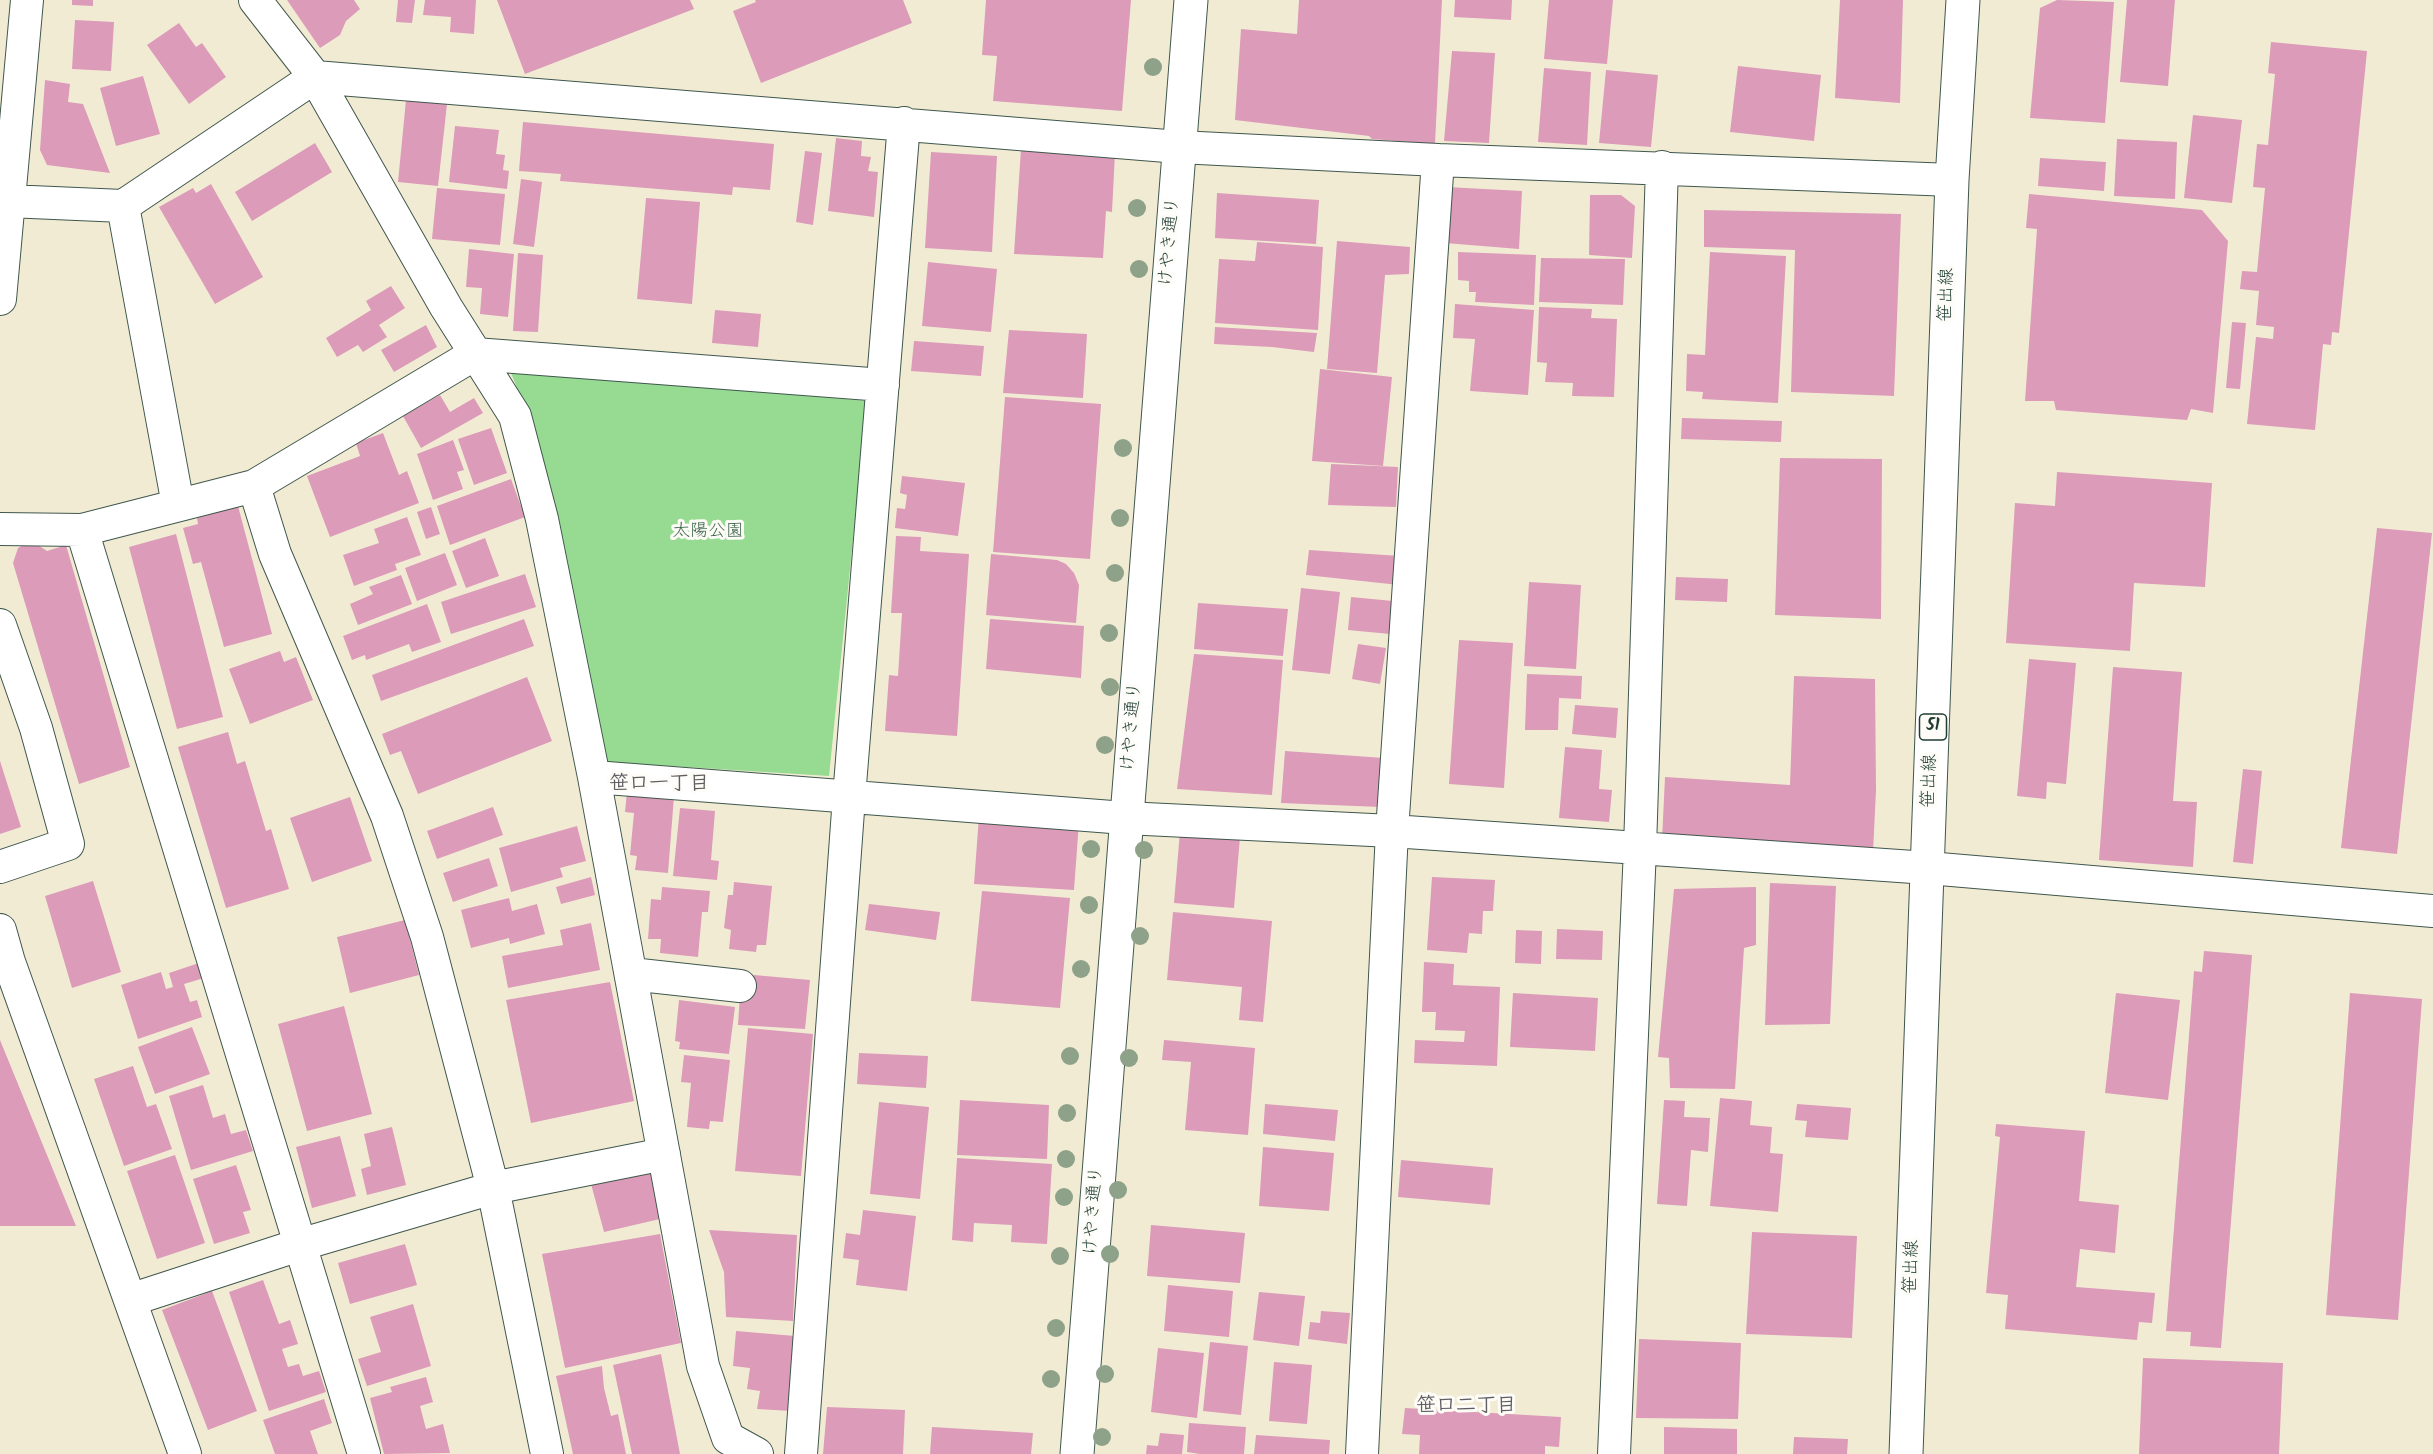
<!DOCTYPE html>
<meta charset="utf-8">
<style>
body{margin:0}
canvas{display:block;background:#f2ebd4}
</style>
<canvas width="2433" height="1454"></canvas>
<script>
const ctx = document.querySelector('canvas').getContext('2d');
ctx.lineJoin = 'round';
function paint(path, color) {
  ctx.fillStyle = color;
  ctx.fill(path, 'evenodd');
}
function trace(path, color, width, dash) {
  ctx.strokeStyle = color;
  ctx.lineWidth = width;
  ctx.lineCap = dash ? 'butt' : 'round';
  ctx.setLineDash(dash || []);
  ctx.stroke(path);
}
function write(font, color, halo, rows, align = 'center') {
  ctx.font = font + ' Kalam,"Klee One",sans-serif';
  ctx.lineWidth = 6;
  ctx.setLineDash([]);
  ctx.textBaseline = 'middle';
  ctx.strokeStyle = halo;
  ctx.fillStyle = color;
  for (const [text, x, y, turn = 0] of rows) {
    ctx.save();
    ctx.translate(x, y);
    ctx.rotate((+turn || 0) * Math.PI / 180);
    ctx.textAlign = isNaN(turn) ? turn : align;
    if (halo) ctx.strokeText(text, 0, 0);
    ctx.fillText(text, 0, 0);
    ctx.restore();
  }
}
const green = new Path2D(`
 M509,368L867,401L829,776L605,762L582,632L537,438Z`);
const building = new Path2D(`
 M72,0H93V6L72,5Z
 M287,0H354L360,9L346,21L340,35L320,48Z
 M398,0H415L412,23L396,22Z
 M425,0H476L474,34L450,32L451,17L423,15Z
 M497,0H690L694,9L525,74Z
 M755,0H903L912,23L761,83L733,11L756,2Z
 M986,0H1131L1122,111L993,101L997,56L982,55Z
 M1299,0H1442L1435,144L1372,139L1369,136L1235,120L1241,29L1297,34Z
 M1455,0H1512L1511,20L1454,17Z
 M1549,0H1613L1607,64L1544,59Z
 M1840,0H1903L1900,103L1835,98Z
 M2057,0L2114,2L2105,123L2030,118L2040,8Z
 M2127,0H2175L2168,86L2120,82Z
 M75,20L114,22L111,71L72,69Z
 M179,23L196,47L202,43L226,77L189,104L147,45Z
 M2271,42L2367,51L2339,333L2332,332L2331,345L2323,344L2315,430L2247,424L2256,337L2273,339L2274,327L2256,325L2259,291L2240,289L2242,271L2257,272L2265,188L2253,187L2257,144L2268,145L2275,74L2268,73Z
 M1452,51L1495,53L1489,143L1444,141Z
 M1738,66L1821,75L1814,141L1730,132Z
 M1544,68L1591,72L1587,145L1538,142Z
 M1606,70L1658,75L1651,147L1599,143Z
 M143,76L160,134L116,146L100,88Z
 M45,80L70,84L68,102L83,104L110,173L47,165L40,150Z
 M406,100L447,104L438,186L398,182Z
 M2193,115L2242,120L2232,203L2184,198Z
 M523,122L774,144L770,190L733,187L732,195L560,181L561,174L519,171Z
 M455,126L499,130L496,154L505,155L503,170L509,171L507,189L449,182Z
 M836,138L862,141L861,156L871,157L868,171L878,172L874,217L828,211Z
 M2117,139L2177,142L2175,199L2114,196Z
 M315,143L332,172L252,221L235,192Z
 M1021,149L1115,153L1112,212L1106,211L1103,258L1014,254Z
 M805,151L822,153L813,225L796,222Z
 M931,152L997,156L992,252L925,248Z
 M2040,158L2106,162L2104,191L2038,186Z
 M521,179L542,182L534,247L513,244Z
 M211,184L263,277L215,304L159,207L193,188L196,193Z
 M1447,187L1522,191L1519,249L1445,243Z
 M437,188L505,194L500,245L432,239Z
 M1217,193L1319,200L1316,244L1215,238Z
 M2029,194L2202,210L2228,241L2213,413L2191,409L2187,420L2056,410L2054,401H2025L2037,229L2026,228Z
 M1590,195H1621L1635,206L1632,258L1589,255Z
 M646,198L700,202L692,304L637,299Z
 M1704,210L1901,214L1894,396L1791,392L1795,250L1704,247Z
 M1337,241L1410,247L1409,274L1385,275L1377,373L1327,369Z
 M1257,242L1323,247L1318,330L1215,323L1219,259L1255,261Z
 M469,249L514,254L508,317L480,314L482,288L466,287Z
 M1458,252L1536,255L1534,305L1475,302L1476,292H1469V281L1458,280Z
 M1710,252L1786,256L1778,403L1702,399L1703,392L1686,391L1687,354L1705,355Z
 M518,253L543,255L538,332L513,331Z
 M1541,258L1625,259L1623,305L1539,302Z
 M928,262L997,269L991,332L922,326Z
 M391,286L405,308L379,325L387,337L363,352L358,345L337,357L326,338L371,310L366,301Z
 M1455,304L1534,310L1528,395L1470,391L1475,339L1453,338Z
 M1539,307L1592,309L1591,318L1617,319L1614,397L1572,396L1573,383L1545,382L1547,363L1537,362Z
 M715,310L761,314L758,347L712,343Z
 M2232,322L2246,323L2240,389L2226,388Z
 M426,325L437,347L394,372L381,350Z
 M1215,327L1317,333L1314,352L1272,347L1214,344Z
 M1009,330L1087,334L1083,398L1003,393Z
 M914,341L984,346L981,376L911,371Z
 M1320,369L1392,377L1383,466L1312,461Z
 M440,395L450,412L474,398L483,413L421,448L403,416Z
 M1005,397L1101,404L1090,559L993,552Z
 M1682,418L1782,421L1781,442L1681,439Z
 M491,428L507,473L474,485L458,439Z
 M383,433L399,475L407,471L419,503L330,537L307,476L360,456L356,443Z
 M453,440L464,470L457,472L463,489L433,500L417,454Z
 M1780,458L1882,459L1881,619L1775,615Z
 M1331,464L1398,467L1396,507L1328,505Z
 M2057,472L2212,483L2205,587L2134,583L2130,651L2006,643L2015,503L2055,506Z
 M902,476L965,483L958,536L895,528L897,508L905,509L907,495L900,493Z
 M511,479L525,517L450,545L437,506Z
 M238,506L272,634L224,647L201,562L193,564L183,528L198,524L197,518Z
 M431,507L440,534L426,539L417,512Z
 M407,517L421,555L395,564L397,570L354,586L343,555L379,543L374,529Z
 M2377,528L2432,533L2397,854L2341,848Z
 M176,534L223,717L177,729L129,547Z
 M896,536L921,537L920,551L969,554L957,736L885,731L889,675L898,676L902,613H891Z
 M485,538L499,576L466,588L452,551Z
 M26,543H35L47,551L66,545L130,767L79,784L13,563L18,548Z
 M1309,550L1400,556L1399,585L1306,575Z
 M445,553L457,585L417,601L405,568Z
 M991,554L1057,560L1066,564L1074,573L1079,585L1076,623L986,615Z
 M525,574L536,607L451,634L441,602Z
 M401,575L412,604L358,625L350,604L373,594L369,587Z
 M1676,577L1728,579L1727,602L1675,600Z
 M1529,582L1581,585L1576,669L1524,666Z
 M1301,588L1340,592L1330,674L1292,670Z
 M1351,597L1393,601L1390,634L1348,630Z
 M1198,603L1288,609L1283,656L1194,649Z
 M427,604L441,642L412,652L409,644L366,660L365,655L352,660L343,636Z
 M524,619L534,646L381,701L372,675Z
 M990,619L1084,626L1081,678L986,669Z
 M1459,640L1513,643L1504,788L1449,784Z
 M1358,644L1386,648L1380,684L1352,679Z
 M280,651L284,662L296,657L313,700L250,724L229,669Z
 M1194,654L1283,660L1272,795L1177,789Z
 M2029,659L2076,663L2066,784L2047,782L2046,799L2017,796Z
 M2113,667L2182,672L2173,801L2197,802L2193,867L2099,860Z
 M1527,674L1582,676L1581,699L1559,698L1558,730H1525Z
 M1794,676L1875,679L1876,790L1873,853L1662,840L1665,777L1790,785Z
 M527,677L552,741L418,794L401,751L390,755L382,734Z
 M1575,705L1618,708L1616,738L1572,734Z
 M228,732L237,764L245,761L266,831L271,829L289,889L226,908L178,747Z
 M1565,747L1602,750L1599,789L1612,790L1609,822L1559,818Z
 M1285,751L1384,758L1380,807L1281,803Z
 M0,761L21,827L0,834Z
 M2243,769L2262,771L2253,864L2233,862Z
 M627,792L674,796L668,873L635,870L637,856L630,855L634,813L625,812Z
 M350,797L372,861L312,882L290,818Z
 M493,807L503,835L437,859L427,831Z
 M680,808L715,811L711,860L719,861L717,880L673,876Z
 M979,816L1079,822L1074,890L974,884Z
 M577,826L586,861L560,868L563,877L511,892L499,848Z
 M1180,831L1240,837L1234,908L1174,903Z
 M489,858L498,886L453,902L443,873Z
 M591,877L595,895L561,904L556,887Z
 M1432,877L1495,880L1493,911H1483L1482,934L1469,933L1467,953L1427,950Z
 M93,881L121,972L72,988L45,896Z
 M734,882L772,886L766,945H757L756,952L729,949L731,930L724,928L728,895H733Z
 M1770,883L1836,886L1830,1024L1765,1025Z
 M662,887L710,891L708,912H702L698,957L660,953L661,939H648L651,899L661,900Z
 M1756,887V945L1744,948L1735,1089L1670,1088L1669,1058L1658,1057L1674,889Z
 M982,891L1070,898L1060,1008L971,1001Z
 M509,898L512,911L537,904L545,934L510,944L509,938L471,948L461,910Z
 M869,904L940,912L936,940L865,930Z
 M1173,912L1272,921L1263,1022L1239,1020L1242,987L1167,980Z
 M405,920L419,975L350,993L337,937Z
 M591,923L600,970L508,988L502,956L563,945L560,930Z
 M1557,929L1603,931L1602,960L1556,959Z
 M1516,930L1542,931L1541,964L1515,963Z
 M2204,951L2252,955L2221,1348L2190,1346L2191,1332L2166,1331L2194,971L2202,972Z
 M1424,962L1454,964L1453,985L1500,987L1497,1066L1414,1063L1415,1040L1464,1042L1465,1031L1435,1030L1436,1012H1422Z
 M199,963L204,978L184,984L190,1002L197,1000L202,1017L138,1039L121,985L161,972L166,989L173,987L169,973Z
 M754,975L810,980L805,1029L738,1025L740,994L751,995Z
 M610,982L634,1101L531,1123L506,1000Z
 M1513,993L1598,998L1595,1051L1510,1047Z
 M2116,993L2180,1000L2168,1100L2105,1093Z
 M2350,993L2422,999L2398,1320L2326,1315Z
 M679,1000L735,1007L729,1054L679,1049L680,1042L675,1041Z
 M344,1006L372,1114L307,1131L278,1024Z
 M192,1027L210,1074L155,1094L138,1047Z
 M748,1028L813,1034L801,1176L735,1171Z
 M0,1040L76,1226H0Z
 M1164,1040L1255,1048L1248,1135L1185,1130L1191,1062L1162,1060Z
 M859,1053L928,1056L926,1088L857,1084Z
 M684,1055L730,1060L723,1122L710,1121L709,1129L687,1127L691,1083L681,1082Z
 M133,1066L147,1107L156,1104L172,1149L124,1166L94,1079Z
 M203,1085L213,1118L225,1114L231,1134L246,1130L253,1151L191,1170L169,1096Z
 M1720,1098L1752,1101L1750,1125L1772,1127L1770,1153L1783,1154L1778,1212L1710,1206Z
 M960,1100L1049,1105L1047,1159L957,1155Z
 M1664,1100L1685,1101L1684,1117L1710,1118L1708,1152L1691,1150L1687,1206L1657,1204Z
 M879,1102L929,1107L920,1199L870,1194Z
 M1265,1104L1338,1110L1335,1141L1263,1134Z
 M1797,1104L1851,1108L1848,1140L1805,1137L1807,1121L1795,1120Z
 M1996,1124L2085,1131L2079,1201L2119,1205L2115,1253L2080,1249L2076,1287L2155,1293L2152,1323L2139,1322L2137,1340L2005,1329L2008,1295L1986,1293L2000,1137L1995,1136Z
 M392,1127L406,1185L367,1195L361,1169L371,1166L364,1134Z
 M340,1136L356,1196L312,1208L296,1147Z
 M1263,1147L1334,1153L1329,1211L1259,1206Z
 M175,1155L205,1243L157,1259L127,1171Z
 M957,1158L1052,1164L1047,1244L1011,1242L1012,1225L974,1223L973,1242L952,1240Z
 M1401,1160L1493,1168L1490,1205L1398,1197Z
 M236,1165L251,1210L243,1212L250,1233L214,1244L193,1179Z
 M652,1171L660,1219L604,1232L591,1184Z
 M863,1210L916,1216L907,1291L856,1285L859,1260L843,1258L846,1233L860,1235Z
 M1151,1225L1245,1233L1240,1283L1147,1276Z
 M709,1230L797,1235L793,1321L726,1317L724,1272Z
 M1752,1232L1857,1236L1852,1338L1746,1334Z
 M660,1234L681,1343L565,1368L542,1254Z
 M405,1244L417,1285L350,1304L338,1263Z
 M263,1280L279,1324L290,1320L298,1344L282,1349L288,1367L299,1364L303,1376L319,1371L326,1392L269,1411L229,1292Z
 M1168,1285L1233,1291L1229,1337L1164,1331Z
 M212,1291L257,1411L208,1430L162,1310Z
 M1259,1292L1305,1296L1299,1346L1253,1340Z
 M413,1304L431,1366L367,1386L358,1359L381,1352L370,1317Z
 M1321,1311L1350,1313L1347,1344L1308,1339L1310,1322L1320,1323Z
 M736,1331L795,1336L791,1411L757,1409L760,1391L747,1389L750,1368L733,1366Z
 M1639,1339L1741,1343L1738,1419L1636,1418Z
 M1210,1342L1248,1346L1241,1415L1203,1411Z
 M1158,1348L1204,1353L1197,1418L1151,1412Z
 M661,1354L680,1454H632L613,1365Z
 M2143,1358L2283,1363L2279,1454H2139Z
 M1274,1362L1312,1365L1307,1424L1269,1421Z
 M602,1366L604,1388L611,1416L618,1414L626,1454H573L556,1376Z
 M426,1377L433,1402L420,1406L426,1429L443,1424L450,1453L384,1454L370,1398L392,1392L390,1387Z
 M324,1399L332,1423L310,1431L318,1454H275L263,1420Z
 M827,1407L905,1410L903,1454H823Z
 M1405,1408L1561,1417L1559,1447L1545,1446V1454H1419L1420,1435L1402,1434Z
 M1189,1423L1246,1427L1244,1454H1200L1187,1452Z
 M932,1427L1033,1433L1031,1454H930Z
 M1664,1427L1737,1429V1454H1664Z
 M1160,1433L1184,1435L1182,1454H1146L1147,1445L1158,1446Z
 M1256,1435L1330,1440L1329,1454H1254Z
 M1794,1437L1848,1439L1847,1454H1793Z`);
const street = new Path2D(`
 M255,0L315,77L446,307L515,416L542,519L594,777L703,1366L728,1438L757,1454
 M8,201L123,206L315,77L1179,147L1438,160L1952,180
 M123,206L178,505
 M0,299L27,0
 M254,486L275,554L387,816L427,937L493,1188L547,1454
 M0,529L82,530L254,486L475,354L883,385
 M82,530L364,1454
 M0,625L36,728L68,844L0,867
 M594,777L1125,818L1392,831L1928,868L2433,911
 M0,930L9,962L185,1454
 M631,974L740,986
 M130,1300L299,1245L493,1188L664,1154
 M801,1454L849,797L904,123
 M1362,1454L1392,831L1438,160
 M1614,1454L1640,848L1662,167`);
const secondary = new Path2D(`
 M1077,1454L1191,0`);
const primary = new Path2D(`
 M1906,1454L1952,180L1963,0`);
const trees = [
 [1153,67],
 [1137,208],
 [1139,269],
 [1123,448],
 [1120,518],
 [1115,573],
 [1109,633],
 [1110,687],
 [1105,745],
 [1091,849],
 [1144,850],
 [1089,905],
 [1140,936],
 [1081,969],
 [1070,1056],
 [1129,1058],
 [1067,1113],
 [1066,1159],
 [1118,1190],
 [1064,1197],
 [1110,1254],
 [1060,1256],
 [1056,1328],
 [1105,1374],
 [1051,1379],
 [1102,1437]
];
const shields = [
 [1933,727,27]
];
const shieldNames = [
 ["51",1933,727]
];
const streetNames = [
 ["けやき通り",1171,242,-85],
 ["笹出線",1948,295,-88],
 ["けやき通り",1133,727,-85],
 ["笹出線",1931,781,-88],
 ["けやき通り",1095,1211,-86],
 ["笹出線",1913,1267,-88]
];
const parkNames = [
 ["太陽公園",708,533]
];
const neighbourhoodNames = [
 ["笹口一丁目",659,786],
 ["笹口二丁目",1466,1408]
];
paint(green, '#97db93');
paint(building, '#dc9bb9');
trace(street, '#3f574c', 34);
trace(secondary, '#3f574c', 35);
trace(primary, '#3f574c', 35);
trace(street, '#fff', 32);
trace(secondary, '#fff', 33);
trace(primary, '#fff', 33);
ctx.fillStyle = '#8ea189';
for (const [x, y] of trees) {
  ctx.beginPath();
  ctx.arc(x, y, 9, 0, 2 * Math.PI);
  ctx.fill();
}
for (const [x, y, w] of shields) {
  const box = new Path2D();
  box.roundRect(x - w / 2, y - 13, w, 26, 4.5);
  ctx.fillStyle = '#fdfcf7';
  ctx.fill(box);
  trace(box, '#1f3d34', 1.5);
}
write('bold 16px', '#1f3d34', null, shieldNames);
write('18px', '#1f3d34', '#fdfcf7', streetNames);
write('18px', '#3d644c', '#fdfcf7', parkNames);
write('bold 20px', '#615e63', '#fdfcf7', neighbourhoodNames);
</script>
